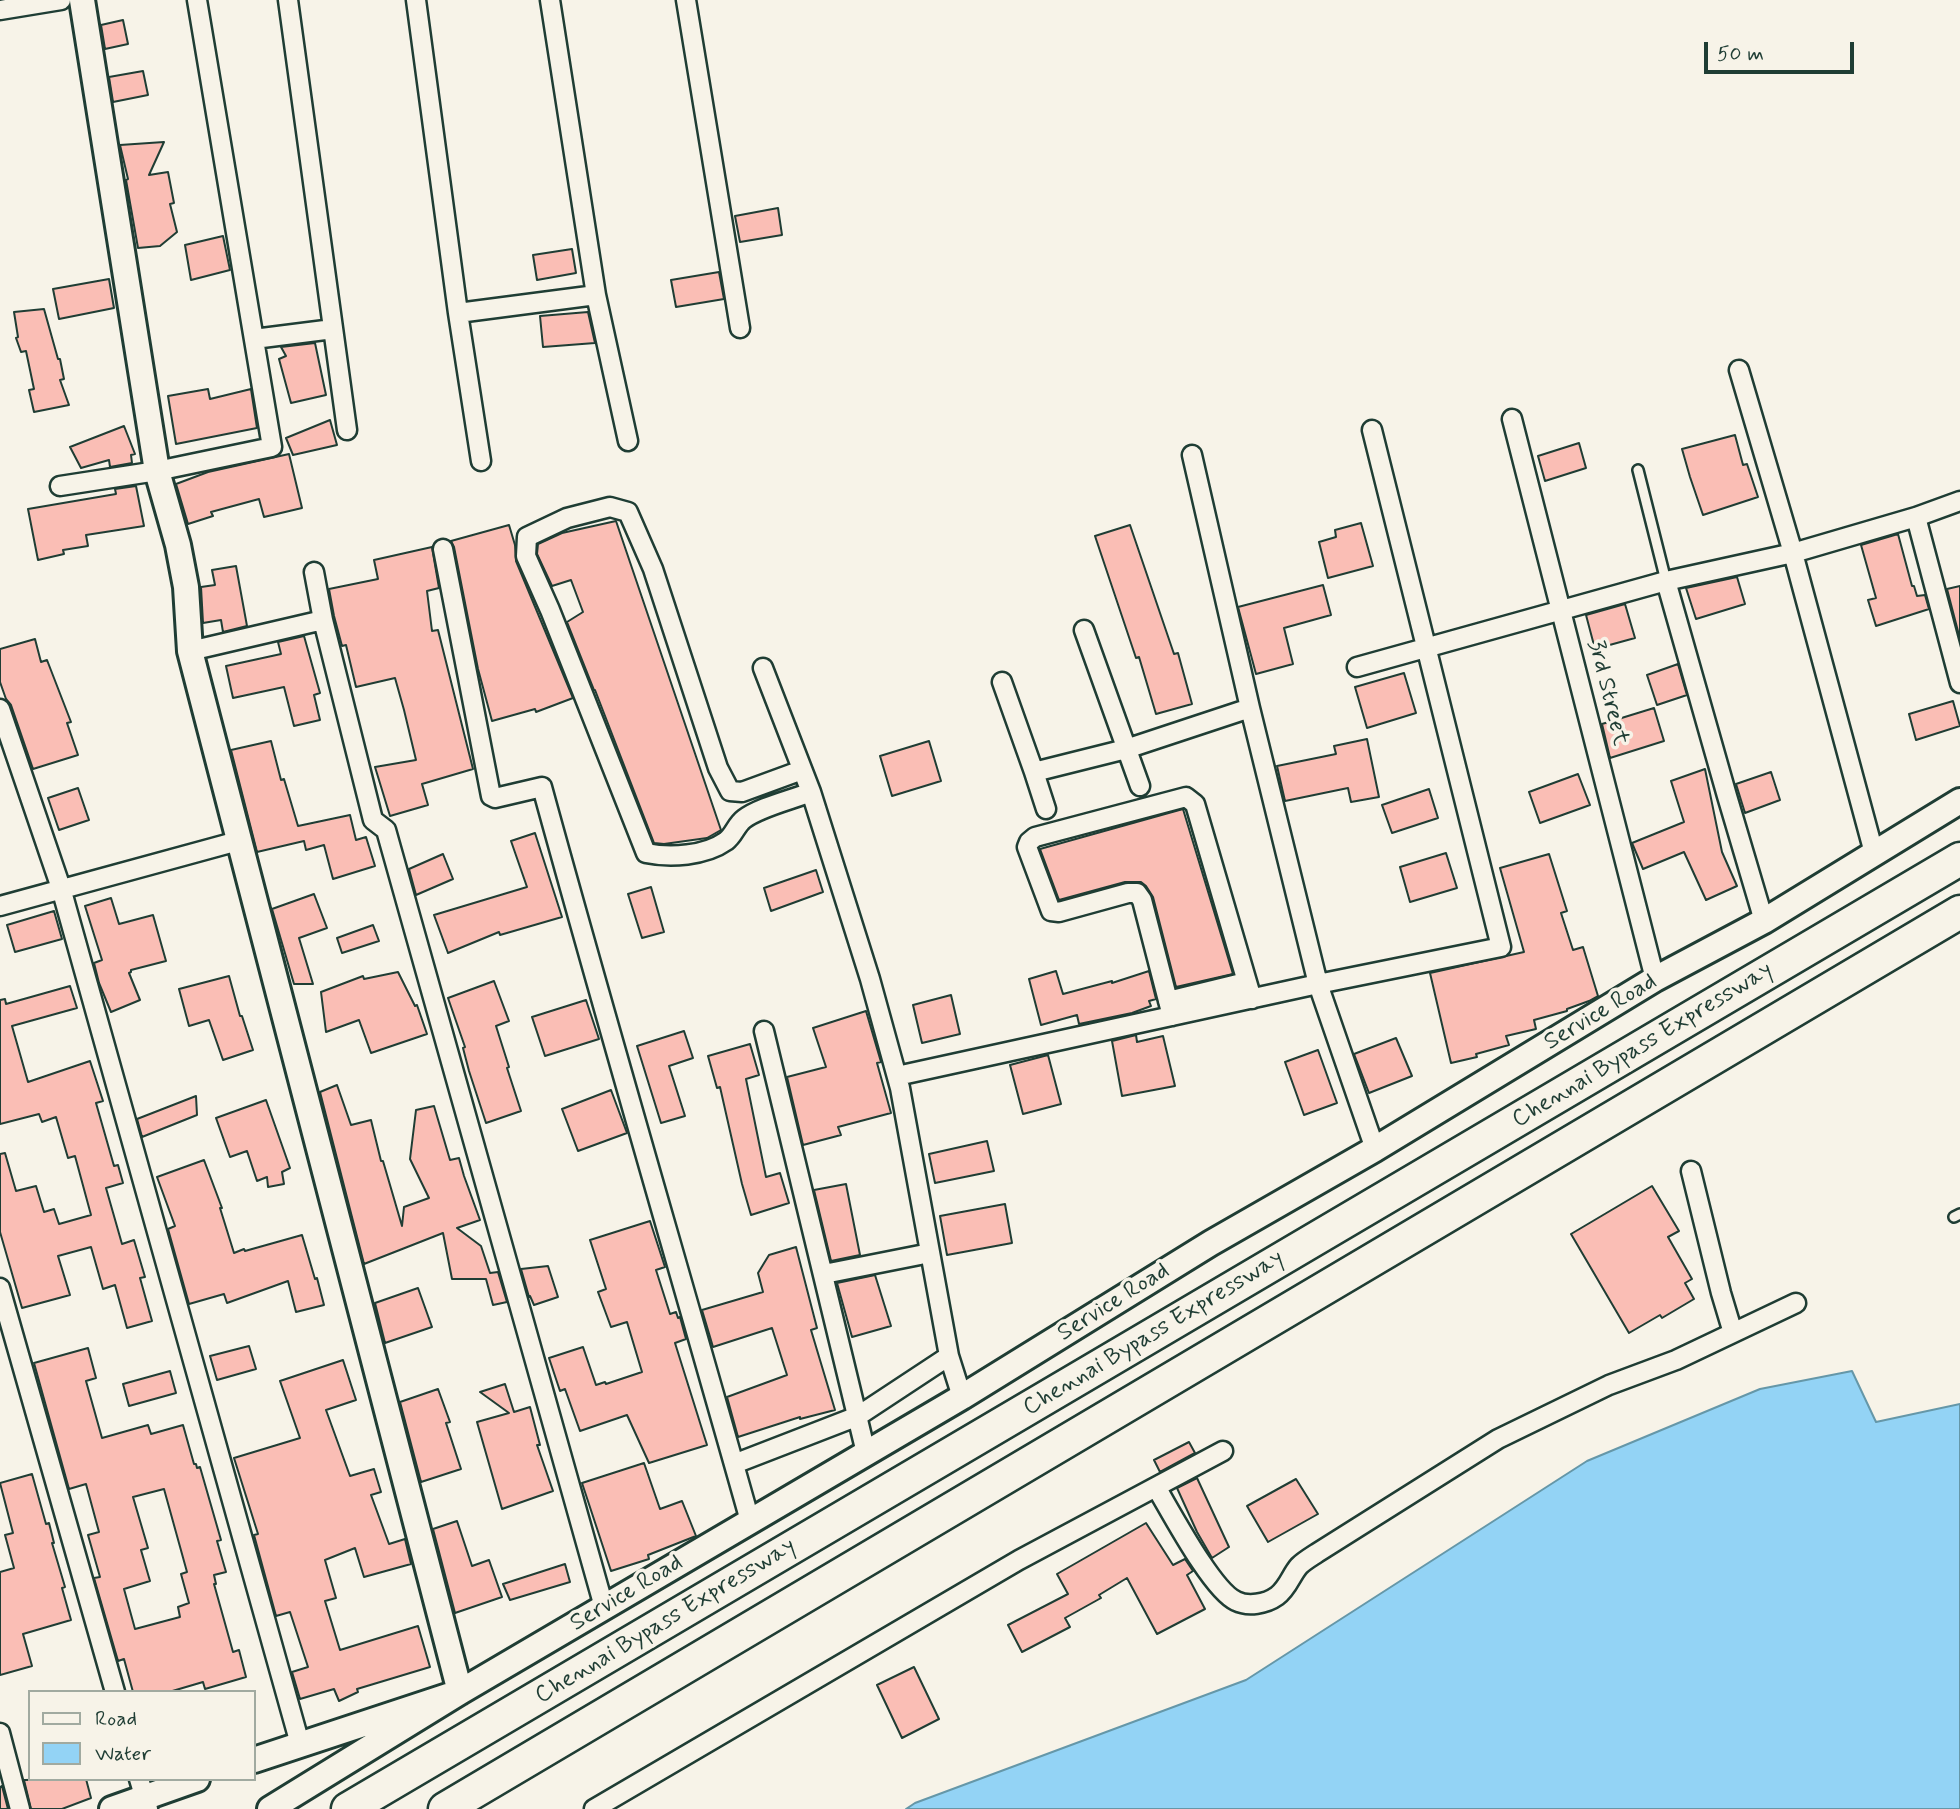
<!DOCTYPE html>
<style>
body{margin:0}
#map{position:relative;width:1960px;height:1809px;overflow:hidden;background:#f7f3e8;font-family:Mynerve,sans-serif}
canvas{display:block}
.legend{position:absolute;left:28px;top:1690px;width:228px;height:91px;box-sizing:border-box;background:#f7f3e8;border:2px solid #a1aaa0;margin:0;padding:9px 12px;list-style:none;font-size:21px;color:#1f3d34}
.legend li{display:flex;align-items:center;gap:14px;height:35px}
.legend b{width:35px;border:2px solid #a1aaa0}
.scale{position:absolute;left:1704px;top:42px;width:150px;height:32px;box-sizing:border-box;border:4px solid #1f3d34;border-top:0;padding-left:9px;font-size:21px;line-height:24px;white-space:nowrap;color:#1f3d34;-webkit-text-stroke:5px #f7f3e8;paint-order:stroke}
</style>
<div id="map">
<canvas width="1960" height="1809"></canvas>
<ul class="legend">
<li><b style="height:9px;background:#f7f3e8"></b>Road</li>
<li><b style="height:19px;background:#93d3f5"></b>Water</li>
</ul>
<div class="scale">50 m</div>
</div>
<script>
const ctx = document.querySelector('canvas').getContext('2d');
ctx.lineJoin = 'round';
function paint(path, color) {
  ctx.fillStyle = color;
  ctx.fill(path, 'evenodd');
}
function trace(path, color, width, dash) {
  ctx.strokeStyle = color;
  ctx.lineWidth = width;
  ctx.lineCap = dash ? 'butt' : 'round';
  ctx.setLineDash(dash || []);
  ctx.stroke(path);
}
function write(font, color, halo, rows, align = 'center') {
  ctx.font = font + ' Mynerve,sans-serif';
  ctx.lineWidth = 7;
  ctx.setLineDash([]);
  ctx.textBaseline = 'middle';
  ctx.strokeStyle = halo;
  ctx.fillStyle = color;
  for (const [text, x, y, turn = 0] of rows) {
    ctx.save();
    ctx.translate(x, y);
    ctx.rotate((+turn || 0) * Math.PI / 180);
    ctx.textAlign = isNaN(turn) ? turn : align;
    if (halo) ctx.strokeText(text, 0, 0);
    ctx.fillText(text, 0, 0);
    ctx.restore();
  }
}
const water = new Path2D(`
 M1852,1371L1876,1422L1960,1404V1809H906L915,1803L1246,1680L1587,1461L1760,1389Z`);
const building = new Path2D(`
 M123,20L128,44L105,49L101,25Z
 M143,71L148,95L113,102L109,77Z
 M164,142L149,175L168,172L174,203L170,204L177,232L160,246L138,248L126,180L128,179L120,145Z
 M778,208L782,235L740,242L735,216Z
 M223,236L230,270L191,280L185,245Z
 M572,249L576,273L537,280L533,255Z
 M719,272L724,299L676,307L671,280Z
 M109,279L114,308L59,319L53,289Z
 M44,309L58,359H60L64,379L60,380L69,405L34,412L29,390L34,389L26,351L21,352L16,338L18,337L14,312Z
 M588,312L595,343L543,347L540,316Z
 M315,343L326,395L291,403L279,359L286,356L281,347Z
 M208,389L210,399L251,389L257,428L176,444L168,396Z
 M330,420L337,445L293,455L286,438Z
 M124,426L135,454L131,455L132,463L110,467L109,460L81,468L70,447Z
 M1735,435L1743,465L1747,464L1758,497L1703,515L1690,477L1682,449Z
 M1579,443L1586,468L1545,481L1538,456Z
 M289,454L302,508L264,517L259,499L211,512L213,516L188,524L176,484L208,472Z
 M136,486L144,526L86,535L88,546L63,550L64,554L38,560L28,509L116,494L115,489Z
 M616,521L721,830L707,838L664,844L654,843L595,690H594L567,622L583,612L571,580L552,586L537,554L538,544L562,533Z
 M1361,523L1373,566L1328,578L1319,542L1336,537L1335,530Z
 M509,525L515,545L516,561L573,698L536,712L535,709L492,721L478,669L454,547L451,541Z
 M1130,525L1174,654L1178,653L1192,704L1156,714L1139,657L1136,658L1095,536Z
 M1898,534L1912,586H1914L1917,596L1925,595L1929,609L1876,626L1868,600L1876,598L1861,545Z
 M432,547L439,588L427,591L432,631L438,630L473,769L422,784L428,805L390,816L375,767L416,760L404,710L395,678L356,687L346,645L342,646L334,616L329,589L378,579L374,560Z
 M236,566L247,626L223,632L221,620L203,623L201,587L215,585L212,570Z
 M1737,577L1745,604L1696,619L1686,588Z
 M1323,585L1331,615L1284,628L1293,664L1256,674L1238,607Z
 M1960,586V639L1947,589Z
 M1625,604L1635,638L1595,649L1586,615Z
 M304,636L320,693L314,695L320,720L294,726L284,687L233,698L226,666L281,654L278,642Z
 M35,639L41,662L47,660L71,722L67,723L78,755L33,769L11,705L6,699L0,682V649Z
 M1678,664L1687,695L1657,705L1647,675Z
 M1404,673L1416,713L1367,728L1355,687Z
 M1953,701L1960,726L1916,740L1909,714Z
 M1654,708L1664,741L1610,758L1602,724Z
 M1367,739L1379,797L1351,802L1348,788L1285,801L1277,766L1336,754L1334,746Z
 M271,741L281,780L284,779L298,826L350,815L356,840L366,837L375,866L333,879L324,845L306,850L304,841L257,852L231,750Z
 M929,741L941,781L892,796L880,756Z
 M1705,769L1722,852L1737,886L1706,900L1684,852L1643,869L1632,843L1684,822L1671,781Z
 M1771,772L1780,800L1745,813L1736,784Z
 M1578,774L1590,805L1540,823L1529,792Z
 M78,788L89,820L59,830L48,798Z
 M1429,789L1438,818L1392,833L1382,805Z
 M1183,809L1233,974L1176,987L1153,897L1146,886L1141,882H1125L1059,900L1040,849Z
 M535,833L562,917L500,935L499,932L448,953L434,915L527,887L511,841Z
 M1446,853L1457,888L1410,902L1400,867Z
 M443,854L453,879L416,895L409,869Z
 M1549,854L1567,911L1561,913L1573,950L1583,947L1598,996L1589,1001L1567,1009V1011L1534,1020L1536,1029L1506,1036L1509,1045L1476,1054L1477,1057L1451,1063L1430,973L1524,952L1500,868Z
 M816,870L823,892L771,911L764,888Z
 M651,887L664,932L642,938L628,894Z
 M314,894L327,928L299,938L313,984H294L272,909Z
 M111,898L119,924L153,915L166,961L131,970V972L129,973L140,1000L111,1012L99,983L94,963L102,960L85,906Z
 M54,911L62,939L15,952L7,925Z
 M373,925L379,941L342,953L337,938Z
 M1056,971L1063,994L1112,981V983L1149,971L1156,999L1149,1001L1151,1006L1132,1013L1079,1024L1077,1015L1041,1025L1029,979Z
 M398,972L415,1006L417,1005L427,1034L371,1053L359,1020L326,1032L321,992L363,976L364,979Z
 M229,976L240,1016H242L253,1050L223,1060L209,1020L189,1026L179,989Z
 M494,981L509,1021L496,1026L509,1067L507,1068L521,1111L486,1123L469,1071L463,1048L465,1047L448,998Z
 M70,986L77,1008L12,1026L28,1082L90,1061L103,1101L96,1103L114,1166L118,1165L123,1183L106,1188L122,1244L134,1240L145,1277L140,1278L152,1321L127,1328L115,1285L103,1289L91,1247L58,1256L70,1295L22,1308L0,1232V1154L5,1153L16,1191L36,1186L44,1212L54,1209L59,1224L91,1215L75,1156L68,1158L56,1117L42,1122L39,1114L0,1124V1000L5,999L6,1004Z
 M951,995L960,1034L922,1043L913,1005Z
 M586,1000L599,1039L545,1056L532,1017Z
 M866,1011L881,1062L877,1063L891,1113L838,1127L841,1135L803,1145L787,1077L826,1067L813,1028Z
 M684,1031L693,1058L669,1066L685,1116L661,1123L637,1046Z
 M1136,1035L1137,1042L1163,1036L1175,1086L1122,1096L1112,1041Z
 M1396,1038L1412,1076L1369,1093L1354,1054Z
 M750,1044L759,1075L746,1079L766,1177L780,1173L789,1203L751,1215L742,1184L720,1087L717,1088L708,1056Z
 M1318,1050L1337,1103L1304,1115L1285,1062Z
 M1048,1055L1061,1104L1023,1114L1010,1065Z
 M337,1085L351,1125L371,1120L381,1161H383L402,1226L404,1207L429,1198L410,1159L416,1110L434,1106L450,1160L459,1158L464,1176L480,1220L457,1228L481,1246L490,1273L498,1272L507,1302L493,1305L486,1279H452L443,1233L364,1264L320,1092Z
 M611,1090L627,1133L578,1151L562,1109Z
 M196,1096L197,1115L142,1137L137,1119Z
 M266,1100L290,1168L282,1172L284,1184L268,1187L267,1177L257,1181L247,1151L230,1157L216,1118Z
 M987,1141L994,1171L935,1183L929,1154Z
 M204,1160L222,1208H220L234,1253L244,1249L245,1251L302,1235L315,1279L317,1278L324,1305L296,1312L288,1281L227,1303L224,1294L189,1304L168,1229L175,1226L157,1177Z
 M846,1184L860,1255L831,1261L814,1190Z
 M1652,1186L1679,1231L1668,1237L1692,1279L1685,1283L1694,1299L1662,1318L1660,1315L1629,1333L1571,1234Z
 M1005,1204L1012,1243L947,1255L940,1216Z
 M650,1221L665,1267L656,1270L670,1314L676,1312L678,1318L680,1317L686,1339L675,1343L707,1445L649,1463L627,1415L580,1431L565,1389L560,1391L549,1358L583,1347L596,1385L605,1382L606,1384L642,1372L627,1322L611,1327L598,1292L606,1289L590,1240Z
 M796,1247L817,1328L811,1330L835,1410L800,1419V1417L738,1437L727,1397L787,1375L772,1328L713,1347L702,1310L763,1292L758,1273L769,1255Z
 M548,1266L558,1297L534,1305L530,1296L529,1297L521,1269Z
 M875,1275L891,1326L852,1337L837,1283Z
 M418,1288L432,1327L385,1343L375,1303Z
 M249,1346L256,1369L217,1380L210,1356Z
 M88,1348L96,1378L86,1381L102,1438L148,1425L151,1434L183,1425L194,1464H196L197,1468L200,1467L221,1540L217,1541L226,1572L214,1575L216,1584H214L233,1652L239,1650L246,1677L205,1689L203,1682L169,1692H133L124,1659L118,1661L94,1578L100,1577L88,1535L99,1532L86,1484L69,1489L34,1363ZM164,1489L187,1572L181,1574L189,1603L178,1607L180,1617L135,1629L124,1589L150,1581L141,1550L148,1548L133,1497Z
 M343,1360L356,1400L326,1410L350,1476L374,1469L381,1492L371,1495L389,1544L405,1539L411,1564L364,1577L355,1548L325,1560L336,1598L325,1601L340,1650L418,1626L430,1667L357,1689L358,1692L339,1701L334,1689L300,1699L292,1672L308,1667L290,1612L276,1616L254,1535L258,1534L234,1458L300,1438L280,1381Z
 M170,1371L176,1393L129,1406L123,1384Z
 M505,1384L514,1412L530,1407L540,1445H537L553,1491L502,1509L477,1422L509,1413L480,1392Z
 M438,1389L450,1422L446,1423L461,1469L421,1482L400,1402Z
 M1189,1442L1195,1453L1160,1472L1154,1460Z
 M644,1463L660,1509L682,1501L696,1536L648,1555L649,1559L611,1571L582,1483Z
 M32,1474L46,1524L49,1523L54,1543H52L65,1587L62,1588L71,1620L23,1634L32,1666L0,1675V1572L14,1568L5,1535L13,1533L0,1483Z
 M1197,1478L1229,1547L1212,1558L1197,1532L1177,1488Z
 M1296,1479L1318,1514L1268,1542L1247,1506Z
 M457,1521L472,1566L489,1560L502,1597L455,1613L433,1529Z
 M1146,1523L1173,1565L1185,1559L1193,1571L1187,1575L1205,1609L1157,1634L1127,1578L1099,1595L1101,1598L1065,1618L1070,1627L1022,1652L1008,1625L1068,1594L1057,1574Z
 M565,1564L570,1582L510,1600L503,1584Z
 M914,1667L939,1719L902,1738L877,1685Z
 M86,1779L91,1798L62,1809H31L24,1780Z
 M2,1786L8,1809H0V1787Z`);
const lane = new Path2D(`
 M1638,470L1666,581
 M1954,1217L1960,1214`);
const street = new Path2D(`
 M288,0L347,430
 M416,0L458,313L481,461
 M686,0L740,328
 M0,10L61,0
 M596,295L628,441
 M458,313L596,295L550,0
 M254,339L333,329
 M1739,370L1793,553L1874,853
 M1512,419L1655,979
 M1192,455L1250,708L1318,984L1375,1149
 M60,486L157,471L272,447L197,0
 M1916,517L1960,683
 M443,549L491,796L495,798L542,787C609,1032 681,1276 750,1521
 M314,572L323,620
 M1666,581L1727,796L1764,921
 M1084,630L1140,786
 M190,651L323,620L373,820L386,830L604,1607
 M1357,667L1666,581L1793,553L1916,517L1960,501
 M763,668L811,792L870,979L900,1088L949,1356L962,1397
 M1002,682L1034,772L1126,749L1250,708
 M0,709L61,888L300,1744
 M802,770L742,792L730,791L718,768L653,569L628,512L610,507L567,518L527,537L526,556L550,610L646,853C670,858 705,856 726,841C734,835 736,825 744,819C760,807 791,800 811,792
 M1034,772L1046,809
 M0,906L238,841
 M1168,1001L1246,982
 M1172,1016L1142,900L1137,893H1128L1059,912L1051,911L1027,847L1029,842L1035,837L1186,797L1195,804L1252,999
 M764,1031L866,1453
 M897,1076L1318,984L1501,947L1372,430
 M1691,1171L1721,1293L1733,1333
 M824,1274L930,1253
 M0,1288L115,1692
 M734,1464L858,1416L949,1356
 M1156,1487C1171,1512 1212,1590 1236,1601C1248,1607 1266,1604 1277,1596C1288,1588 1291,1575 1299,1566C1304,1561 1311,1557 1317,1553L1498,1439L1609,1385L1676,1360L1796,1303
 M0,1733L20,1809
 M139,1779L148,1809
 M594,1809L1019,1560L1223,1451`);
const secondary = new Path2D(`
 M82,0L157,471L178,545L186,587L190,651L460,1692L254,1760
 M112,1809L197,1779
 M270,1809L460,1692L962,1397L1211,1243L1375,1149L1655,979L1764,921L1960,801`);
const highway = new Path2D(`
 M348,1809L1960,859
 M445,1809L1960,912`);
const streetNames = [
 ["3rd Street",1607,693,76],
 ["Service Road",1601,1013,-31],
 ["Chennai Bypass Expressway",1643,1046,-31],
 ["Service Road",1114,1303,-32],
 ["Chennai Bypass Expressway",1154,1334,-31],
 ["Service Road",627,1594,-31],
 ["Chennai Bypass Expressway",666,1622,-31]
];
paint(water, '#93d3f5');
trace(water, '#6597a8', 2);
paint(building, '#fabeb5');
trace(building, '#1f3d34', 2);
trace(lane, '#1f3d34', 14);
trace(street, '#1f3d34', 23);
trace(secondary, '#1f3d34', 30);
trace(highway, '#1f3d34', 37);
trace(lane, '#f7f3e8', 9);
trace(street, '#f7f3e8', 18);
trace(secondary, '#f7f3e8', 24);
trace(highway, '#f7f3e8', 32);
write('24px', '#1f3d34', '#f7f3e8', streetNames);
</script>
